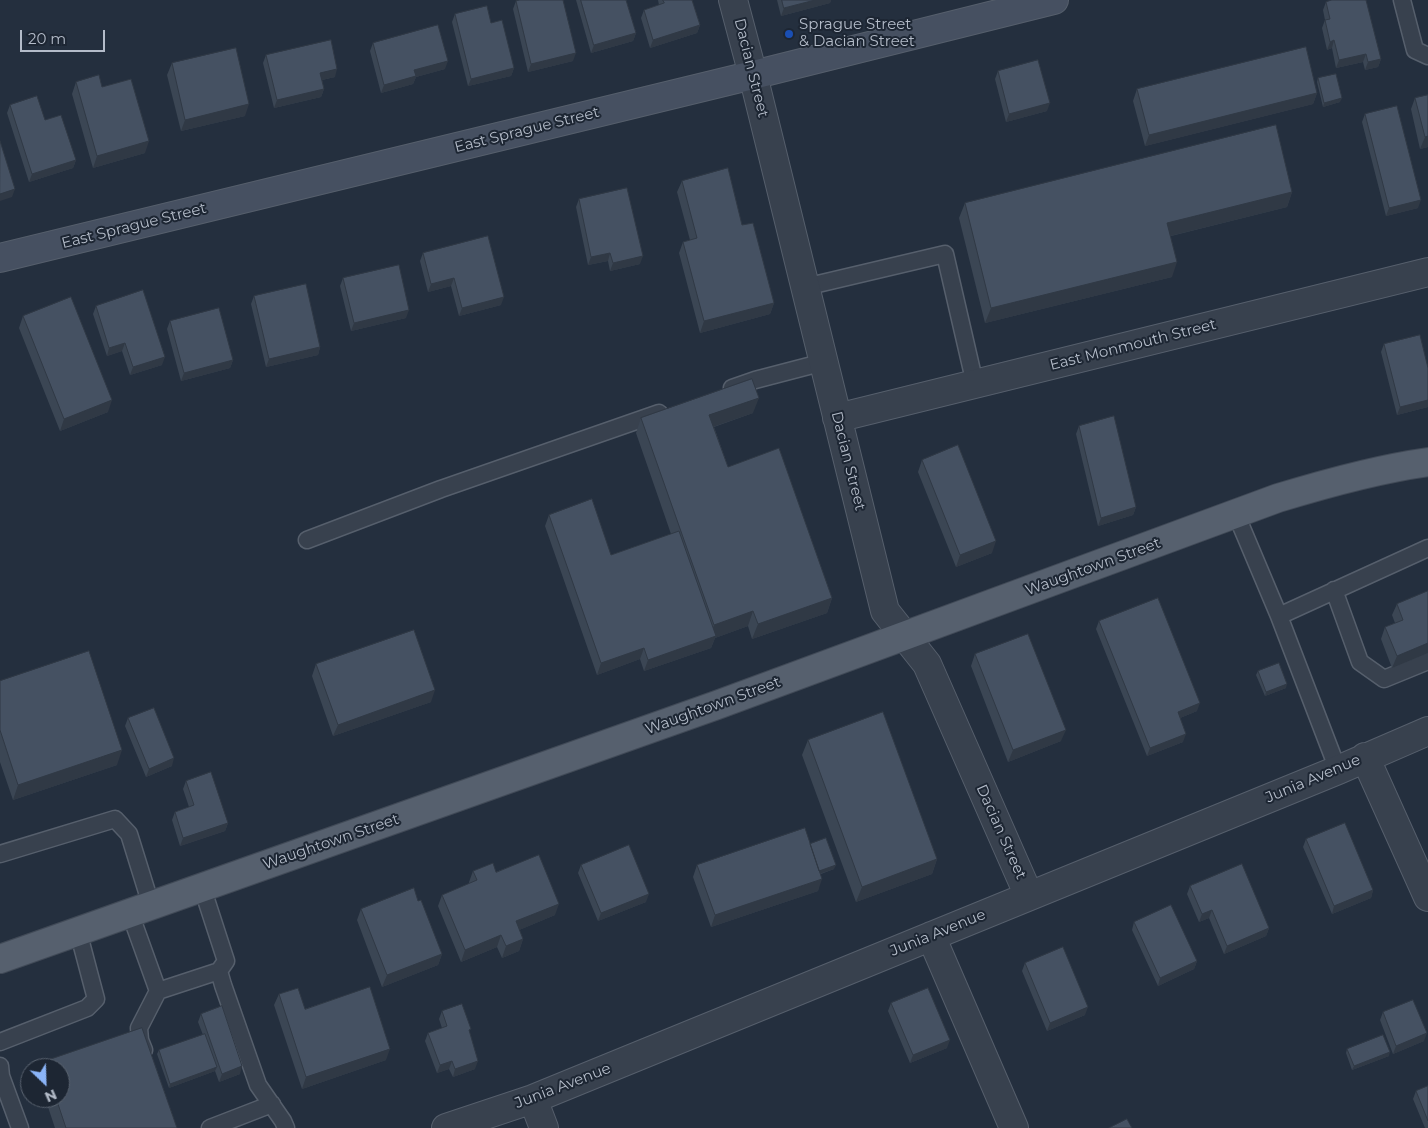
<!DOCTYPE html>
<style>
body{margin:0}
#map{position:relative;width:1428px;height:1128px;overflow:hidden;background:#242f3e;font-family:Montserrat,sans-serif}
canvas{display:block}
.north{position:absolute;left:20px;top:1058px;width:50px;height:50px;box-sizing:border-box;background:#1d2633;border:1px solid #59626f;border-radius:50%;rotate:156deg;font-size:14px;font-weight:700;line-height:20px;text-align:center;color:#b4bcc9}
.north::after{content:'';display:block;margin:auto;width:18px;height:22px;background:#8ab4f8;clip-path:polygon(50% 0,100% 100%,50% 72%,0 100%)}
.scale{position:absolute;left:20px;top:30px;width:85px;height:22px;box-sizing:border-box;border:2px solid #b4bcc9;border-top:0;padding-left:6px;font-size:15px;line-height:18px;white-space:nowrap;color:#b4bcc9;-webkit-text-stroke:4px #1d2633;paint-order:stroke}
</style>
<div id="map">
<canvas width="1428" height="1128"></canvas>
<div class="north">N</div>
<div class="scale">20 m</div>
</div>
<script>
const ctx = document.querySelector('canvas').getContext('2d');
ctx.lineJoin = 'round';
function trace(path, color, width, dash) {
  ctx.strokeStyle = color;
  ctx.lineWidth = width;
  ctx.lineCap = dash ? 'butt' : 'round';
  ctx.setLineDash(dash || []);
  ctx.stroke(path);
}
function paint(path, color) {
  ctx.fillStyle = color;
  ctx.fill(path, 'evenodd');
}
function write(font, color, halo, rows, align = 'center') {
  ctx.font = font + ' Montserrat,sans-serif';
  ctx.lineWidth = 4;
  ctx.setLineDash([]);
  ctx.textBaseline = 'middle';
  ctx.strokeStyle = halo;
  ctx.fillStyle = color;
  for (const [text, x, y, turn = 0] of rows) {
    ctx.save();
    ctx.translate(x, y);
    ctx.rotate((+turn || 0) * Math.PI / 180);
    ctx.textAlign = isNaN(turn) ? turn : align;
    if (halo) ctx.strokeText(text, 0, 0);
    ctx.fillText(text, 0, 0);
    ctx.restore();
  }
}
const lane = new Path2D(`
 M1402,0L1415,50L1428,56
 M805,287L945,254L975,384
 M732,388L755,380L824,362
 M1236,514L1279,616
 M307,540L441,489L659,413
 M1334,590L1360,662L1384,679L1428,661
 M1338,770L1279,616L1428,548
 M0,854L115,819L129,834L151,905
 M130,913L158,991
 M219,971L223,985L258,1085L283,1121L286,1128
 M0,1042L87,1008L96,999L78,931
 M144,1050L140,1040L139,1028L158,991L219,971L226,961L202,887
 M0,1066L1,1076L20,1128
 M210,1128L272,1104`);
const street = new Path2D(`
 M733,0L753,75L885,611L927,664L1029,896
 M837,418L1428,272
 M1365,757L1428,897
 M931,936L1014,1128
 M533,1099L544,1128
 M446,1128L533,1099L1338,770L1428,731`);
const secondary = new Path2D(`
 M0,258L753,75L1054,0`);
const primary = new Path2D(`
 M0,959L717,705L1278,498C1327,483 1377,469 1428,462`);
const wall = new Path2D(`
 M576,0H626L636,33L633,41L591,53Z
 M658,0H692L700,25L697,33L650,48L641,18L644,10L659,5Z
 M777,0H831L830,3L781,16Z
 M516,1L573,61L528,72L513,9Z
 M1326,2L1381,59L1378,67L1365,70L1363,62L1336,68L1332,48L1327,50L1322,28L1325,20L1323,10Z
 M455,14L491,23L514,68L511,76L468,86L452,22Z
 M373,43L445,69L416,77L413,84L381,93L370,51Z
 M266,55L335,77L322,80L324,89L321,97L274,108L263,63Z
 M172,63L245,116L181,131L167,75Z
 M998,71L1047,111L1006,122L995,79Z
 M1318,78L1340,102L1323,107L1317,82Z
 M76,82L102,87L145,153L93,168L72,94Z
 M1137,89L1317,93L1313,104L1145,146L1133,101Z
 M1415,98L1428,147L1420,149L1411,109Z
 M10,105L45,120L76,160L73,168L29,182L7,113Z
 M1365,114L1418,208L1386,216L1362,122Z
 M682,181L742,225L774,303L770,314L700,333L679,253L683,242L690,240L677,192Z
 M1292,192L1287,207L1171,236L1172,277L985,323L959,218L965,203Z
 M579,199L640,264L610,271L608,261L588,265L576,207Z
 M423,253L501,305L459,316L451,286L428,292L420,261Z
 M343,278L406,318L351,331L340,286Z
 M254,296L320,347L318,355L266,367L251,304Z
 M96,306L162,365L130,375L122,351L107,356L93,314Z
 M23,316L108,412L60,431L19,328Z
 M170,321L233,360L230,368L181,381L167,329Z
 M1384,344L1428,368V407L1397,415L1381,352Z
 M753,413L714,427L728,467L832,598L827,613L752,639L748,626L715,638L711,648L644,671L640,659L597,675L545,526L549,515L611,555L671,534L636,433L641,418Z
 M1079,426L1136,507L1133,515L1098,526L1076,434Z
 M922,460L992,553L956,567L918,472Z
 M1428,591V653L1392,668L1381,639L1385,627L1395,623L1392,615L1397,604Z
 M1099,621L1197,711L1180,718L1183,742L1147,756L1096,629Z
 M975,654L1061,741L1008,762L971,666Z
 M316,664L431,702L333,736L312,676Z
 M1258,671L1286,688L1265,696L1256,675Z
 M0,681L117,765L13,800L0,762Z
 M128,718L172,766L146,777L125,726Z
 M808,740L937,859L932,874L856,902L802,755Z
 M186,781L228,823L225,831L180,846L172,820L175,812L189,807L183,789Z
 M1306,839L1373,890L1371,898L1332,914L1303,847Z
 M810,844L834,869L821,874L818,891L711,927L693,877L697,865Z
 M581,865L646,902L598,921L578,873Z
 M473,871L496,872L555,915L519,930L523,939L519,951L502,958L497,947L461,962L438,906L442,895L469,884V882Z
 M1190,886L1269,928L1266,936L1224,954L1209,918L1199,922L1187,894Z
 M418,901L442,954L438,965L382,987L357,920L361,909Z
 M1134,922L1197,961L1194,969L1158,986L1132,930Z
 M1025,963L1085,1015L1047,1031L1022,971Z
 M279,994L305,1009L386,1060L302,1089L274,1005Z
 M891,1003L947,1048L910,1063L888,1011Z
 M442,1011L470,1033L475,1069L453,1077L449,1069L437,1073L425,1041L428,1033L442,1028L439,1019Z
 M1383,1012L1424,1041L1393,1054L1380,1020Z
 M201,1014L240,1074L219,1082L215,1071L169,1088L157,1054L159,1050L203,1035L198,1022Z
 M142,1028L177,1128H55L45,1098H60V1068H41L43,1062Z
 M1347,1049L1389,1056L1352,1070L1346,1053Z
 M1428,1086V1128H1425L1413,1099L1416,1091Z`);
const shadedWall = new Path2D(`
 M815,0H831L830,3L781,16L784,8Z
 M700,25L697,33L650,48L653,40Z
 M636,33L633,41L591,53L594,45Z
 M1334,40L1332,48L1327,50L1330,42Z
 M576,53L573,61L528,72L531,64Z
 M1366,54L1363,62L1336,68L1339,60Z
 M1381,59L1378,67L1365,70L1368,62Z
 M448,61L445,69L416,77L413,84L381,93L384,85L414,70Z
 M514,68L511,76L468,86L471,79Z
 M337,69L335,77L317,81L320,73Z
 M324,89L321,97L274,108L277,100Z
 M1317,93L1313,104L1145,146L1149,135Z
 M1342,98L1340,102L1323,107L1324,103Z
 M1050,103L1047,111L1006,122L1009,114Z
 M249,104L245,116L181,131L185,120Z
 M1428,136V147L1420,149L1425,137Z
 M149,141L145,153L93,168L97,156Z
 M76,160L73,168L29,182L32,174Z
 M15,189L12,197L0,201V194Z
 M1292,192L1287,207L1162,238L1167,223Z
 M1421,200L1418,208L1386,216L1389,208Z
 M610,253L608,261L588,265L591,257Z
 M643,256L640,264L610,271L613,263Z
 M1177,262L1172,277L985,323L991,308Z
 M454,278L451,286L428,292L431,284Z
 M504,297L501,305L459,316L462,308Z
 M774,303L770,314L700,333L704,321Z
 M409,310L406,318L351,331L354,323Z
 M125,343L122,351L107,356L109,348Z
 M320,347L318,355L266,367L269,359Z
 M165,357L162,365L130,375L133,367Z
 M233,360L230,368L181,381L184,373Z
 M759,398L753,413L704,430L709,415Z
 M112,400L108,412L60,431L64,419Z
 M1428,400V407L1397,415L1400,407Z
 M1136,507L1133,515L1098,526L1101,518Z
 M996,541L992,553L956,567L960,555Z
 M832,598L827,613L752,639L758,624Z
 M753,611L748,626L715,638L711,648L644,671L648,660L710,638L714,625Z
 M1428,643V653L1392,668L1397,656Z
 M644,648L640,659L597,675L601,663Z
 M1287,684L1286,688L1265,696L1266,692Z
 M435,690L431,702L333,736L338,725Z
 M1200,703L1197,711L1175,720L1178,712Z
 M1066,730L1061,741L1008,762L1013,750Z
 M1186,734L1183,742L1147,756L1150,748Z
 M122,750L117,765L13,800L18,785Z
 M174,758L172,766L146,777L149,769Z
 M228,823L225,831L180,846L183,838Z
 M937,859L932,874L856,902L862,887Z
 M836,865L834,869L813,876L815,872Z
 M822,879L818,891L711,927L715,915Z
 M1373,890L1371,898L1332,914L1334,906Z
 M649,894L646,902L598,921L601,913Z
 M559,904L555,915L512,933L516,921Z
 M1212,910L1209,918L1199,922L1202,914Z
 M1269,928L1266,936L1224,954L1227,946Z
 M501,935L497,947L461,962L465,950Z
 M523,939L519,951L502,958L506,946Z
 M442,954L438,965L382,987L387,975Z
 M1197,961L1194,969L1158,986L1160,978Z
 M1088,1007L1085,1015L1047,1031L1050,1023Z
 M1427,1033L1424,1041L1393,1054L1396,1046Z
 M950,1040L947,1048L910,1063L913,1055Z
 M390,1049L386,1060L302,1089L306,1077Z
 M1390,1052L1389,1056L1352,1070L1354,1066Z
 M452,1061L449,1069L437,1073L440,1065Z
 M478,1061L475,1069L453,1077L455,1069Z
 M242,1066L240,1074L219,1082L222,1074Z
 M217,1067L215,1071L169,1088L170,1084Z`);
const building = new Path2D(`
 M520,0H563L576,53L531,64L516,1Z
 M581,0H626L636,33L594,45Z
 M663,0H692L700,25L653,40L644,10L664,3Z
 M782,0H815L784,8Z
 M1332,0H1366L1381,59L1368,62L1366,54L1339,60L1334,40L1330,42L1325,20L1330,19L1326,2Z
 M487,6L491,23L502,20L514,68L471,79L455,14Z
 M438,25L448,61L414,70L416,76L384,85L373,43Z
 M331,40L337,69L320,73L324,89L277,100L266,55Z
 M1306,47L1317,93L1149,135L1137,89Z
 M236,48L249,104L185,120L172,63Z
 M1038,60L1050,103L1009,114L998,71Z
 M1336,74L1342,98L1324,103L1318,78Z
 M99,75L102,87L131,79L149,141L97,156L76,82Z
 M1428,95V136L1425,137L1415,98Z
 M37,96L45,120L61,115L76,160L32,174L10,105Z
 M1397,106L1421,200L1389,208L1365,114Z
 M1276,125L1292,192L1167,223L1177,262L991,308L965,203Z
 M0,141L15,189L0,194Z
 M728,168L742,225L753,223L774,303L704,321L683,242L697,238L682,181Z
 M627,188L643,256L613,263L610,253L591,257L579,199Z
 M488,236L504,297L462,308L454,278L431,284L423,253Z
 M399,265L409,310L354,323L343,278Z
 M306,284L320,347L269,359L254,296Z
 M143,290L165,357L133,367L125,343L109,348L96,306Z
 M71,297L112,400L64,419L23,316Z
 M219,308L233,360L184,373L170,321Z
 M1420,335L1428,368V400L1400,407L1384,344Z
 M752,379L759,398L709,415L728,467L779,448L832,598L758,624L753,611L714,625L641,418Z
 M1114,416L1136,507L1101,518L1079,426Z
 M958,445L996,541L960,555L922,460Z
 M592,499L611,555L679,531L716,636L648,660L644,648L601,663L549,515Z
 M1428,591V643L1397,656L1385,627L1403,620L1397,604Z
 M1158,598L1200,703L1178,712L1186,734L1150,748L1099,621Z
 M414,630L435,690L338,725L316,664Z
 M1028,634L1066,730L1013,750L975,654Z
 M89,651L122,750L18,785L0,730V681Z
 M1279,663L1287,684L1266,692L1258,671Z
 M154,708L174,758L149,769L128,718Z
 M883,712L937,859L862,887L808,740Z
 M211,772L228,823L183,838L175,812L194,805L186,781Z
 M1345,823L1373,890L1334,906L1306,839Z
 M805,828L822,879L715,915L697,865Z
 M826,838L836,865L819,871L810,844Z
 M629,845L649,894L601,913L581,865Z
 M539,855L559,904L516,921L523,939L506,946L501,935L465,950L442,895L477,880L473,871L493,863L496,872Z
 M1242,864L1269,928L1227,946L1212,910L1202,914L1190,886Z
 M414,888L418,901L421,900L442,954L387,975L361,909Z
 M1171,905L1197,961L1160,978L1134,922Z
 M1063,947L1088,1007L1050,1023L1025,963Z
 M370,987L390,1049L306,1077L279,994L298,988L305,1009Z
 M928,988L950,1040L913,1055L891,1003Z
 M1413,1000L1427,1033L1396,1046L1383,1012Z
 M462,1004L471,1029L469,1030L478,1061L455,1069L452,1061L440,1065L428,1033L447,1026L442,1011Z
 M222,1006L242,1066L222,1074L201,1014Z
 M142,1028L177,1128H66L56,1098H60V1068H45L43,1062Z
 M205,1034L217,1067L170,1084L159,1050Z
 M1383,1035L1390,1052L1354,1066L1347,1049Z
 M1428,1086V1121L1416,1091Z
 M1127,1119L1132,1128H1109Z`);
const markers = [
 [789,34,5,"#1a4fb4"]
];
const poiNames = [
 ["Sprague Street",799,25],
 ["& Dacian Street",799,42]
];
const streetNames = [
 ["Dacian Street",751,68,76],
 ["East Sprague Street",527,130,-14],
 ["East Sprague Street",134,226,-14],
 ["East Monmouth Street",1133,345,-14],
 ["Dacian Street",848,461,76],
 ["Waughtown Street",1093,567,-20],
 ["Waughtown Street",713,706,-20],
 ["Junia Avenue",1313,779,-23],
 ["Dacian Street",1001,832,66],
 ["Waughtown Street",331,842,-19],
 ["Junia Avenue",938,933,-22],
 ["Junia Avenue",563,1086,-21]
];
trace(lane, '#565f6c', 19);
trace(street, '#565f6c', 30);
trace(secondary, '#565f6c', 30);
trace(primary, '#414a57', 30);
trace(lane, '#38414e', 16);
trace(street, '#38414e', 28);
trace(secondary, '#465061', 28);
trace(primary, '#56606e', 28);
paint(wall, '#3b4654');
paint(shadedWall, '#303945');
paint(building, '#455162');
trace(building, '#303945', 1);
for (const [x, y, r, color] of markers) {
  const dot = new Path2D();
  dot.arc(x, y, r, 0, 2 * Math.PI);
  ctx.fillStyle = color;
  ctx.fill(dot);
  trace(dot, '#1d2633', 2);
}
write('15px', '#b4bcc9', '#1d2633', poiNames, 'left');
write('15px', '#b4bcc9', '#1d2633', streetNames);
</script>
